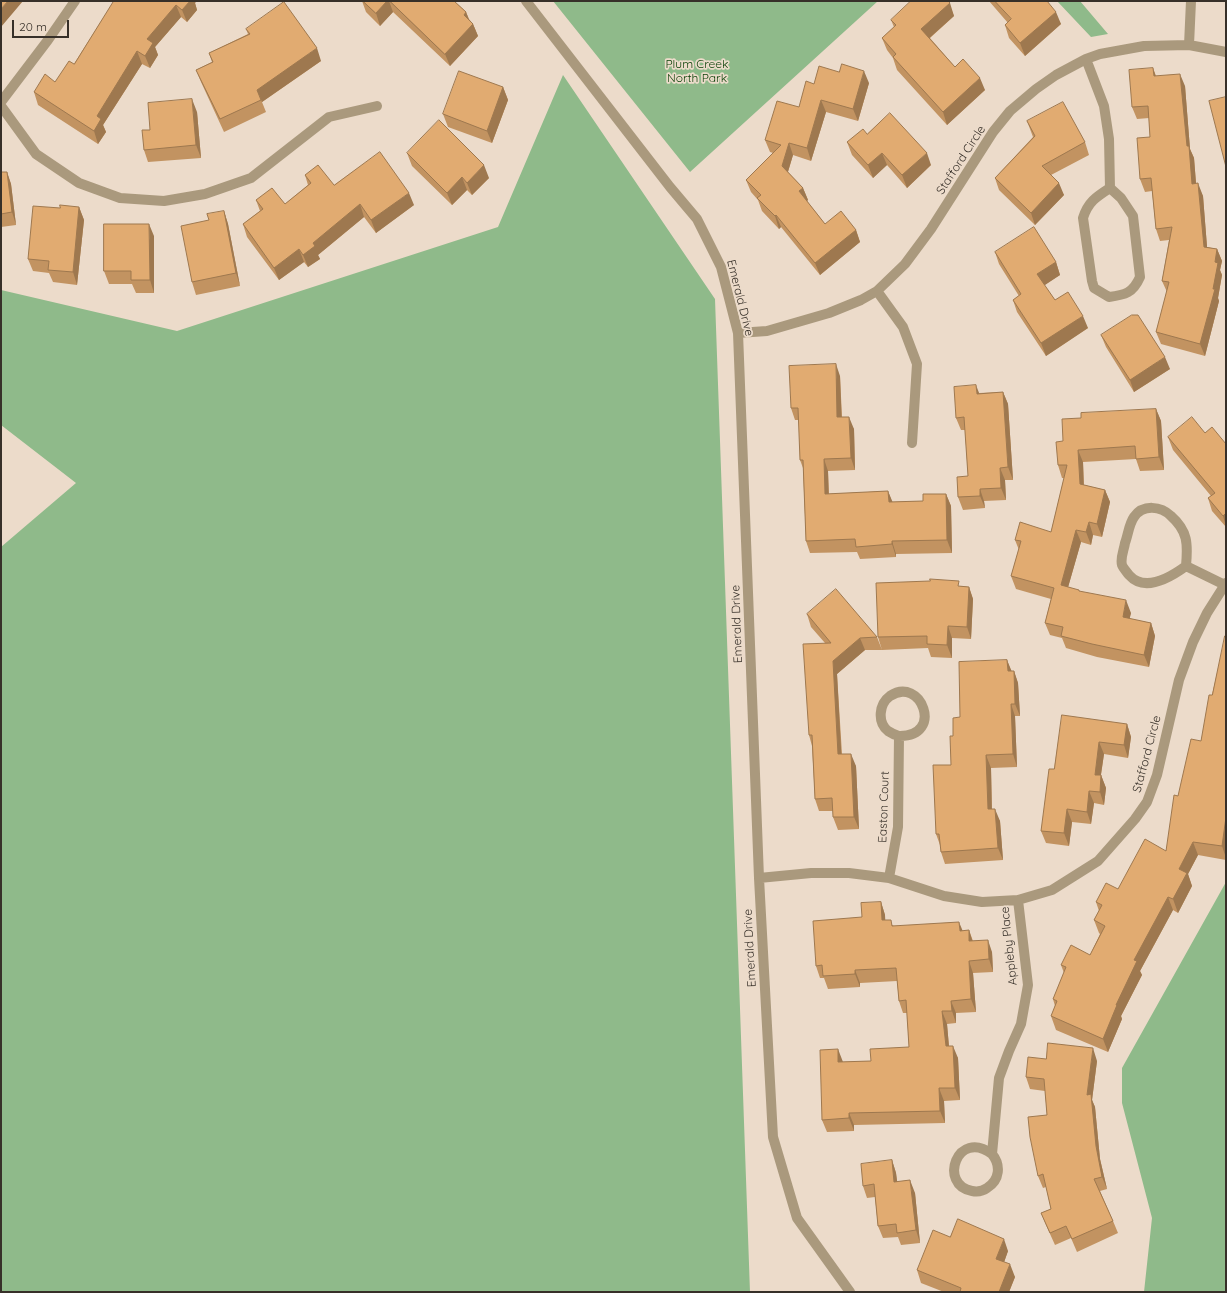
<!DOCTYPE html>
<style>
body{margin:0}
#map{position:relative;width:1227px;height:1293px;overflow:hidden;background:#ecdbca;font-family:Quicksand,sans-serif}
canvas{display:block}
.frame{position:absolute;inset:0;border:2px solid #373029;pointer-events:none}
.scale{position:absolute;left:12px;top:20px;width:57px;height:18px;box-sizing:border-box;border:2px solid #373029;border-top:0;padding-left:5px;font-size:12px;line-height:14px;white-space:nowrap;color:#373029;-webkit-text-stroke:3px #ecdbca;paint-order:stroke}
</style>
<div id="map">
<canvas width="1227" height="1293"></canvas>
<div class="frame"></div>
<div class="scale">20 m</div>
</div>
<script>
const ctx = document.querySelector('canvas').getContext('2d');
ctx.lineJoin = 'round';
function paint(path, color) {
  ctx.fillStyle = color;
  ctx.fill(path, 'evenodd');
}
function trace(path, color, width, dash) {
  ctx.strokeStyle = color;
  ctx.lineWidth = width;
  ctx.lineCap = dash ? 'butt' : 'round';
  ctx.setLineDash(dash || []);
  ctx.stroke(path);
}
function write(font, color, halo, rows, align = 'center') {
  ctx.font = font + ' Quicksand,sans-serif';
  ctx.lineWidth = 3.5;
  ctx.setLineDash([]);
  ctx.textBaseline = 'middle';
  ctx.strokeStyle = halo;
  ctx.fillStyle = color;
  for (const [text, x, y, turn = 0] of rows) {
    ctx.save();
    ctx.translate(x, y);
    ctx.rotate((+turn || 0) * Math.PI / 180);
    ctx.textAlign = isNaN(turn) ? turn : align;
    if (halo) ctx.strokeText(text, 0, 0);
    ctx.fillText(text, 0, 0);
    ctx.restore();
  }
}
const green = new Path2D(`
 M553,1H878L690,172Z
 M1057,1H1080L1108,34L1091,37Z
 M563,75L715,299L750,1292H1V547L76,483L1,425V290L177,331L498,227Z
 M1226,882V1292H1144L1152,1218L1122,1103V1068Z`);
const minor = new Path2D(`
 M526,1L670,187L697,219L721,267L738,333L759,878L773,1137L797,1218L850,1292
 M1189,45L1191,1
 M1086,59L1104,106L1109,139L1110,188C1096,197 1088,202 1083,218L1092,281L1094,288L1109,297C1125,295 1133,293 1140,277L1133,216L1121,198L1110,188
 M1,102L48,40L75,1
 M1,106L36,154L79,183L120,198L164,201L205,194L251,178L329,117L377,106
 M877,291L903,327L917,364L912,443
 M738,333L767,331L829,313L861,300L877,291L905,264L931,229L993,132L1010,111L1036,89L1056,75L1086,59L1100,54L1144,46L1189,45L1226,52
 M1186,566C1171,577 1145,593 1129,575C1127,572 1123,568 1122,565C1120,558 1124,550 1125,543C1128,535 1129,524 1134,517C1143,504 1161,506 1171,516C1188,531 1188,544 1186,566L1225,585
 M759,878L811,873H849L889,878L944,896L982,902L1018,900L1052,890L1098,861L1135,819L1147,802L1157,775L1179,680L1193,642L1207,613L1226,583
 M889,878L898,827L899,736C945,737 921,675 890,696C879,704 877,722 888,731C891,733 895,735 899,736
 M992,1154C1001,1165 1000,1180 987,1188C983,1191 977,1192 972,1191C938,1185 957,1128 992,1154L999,1078L1009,1051L1021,1024L1028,985L1018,900`);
const wall = new Path2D(`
 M114,1L195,3L197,10L187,22L181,17L155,47L158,55L150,68L142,64L103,125L106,132L98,144L38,105L34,92L55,82L74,64Z
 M362,1H454L466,12L469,19L473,24L478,36L450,66L393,12L380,26L366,12Z
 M948,1L954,16L930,38L955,67L985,90L947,125L897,70L893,58L887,50L882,38L894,27L891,20Z
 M989,1H1047L1061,24L1025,56L1009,38L1005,25L1008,23Z
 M246,29L321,61L262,102L266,112L224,132L201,82L196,70L212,62L209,53L248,34Z
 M1153,68L1156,76L1185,86L1190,149L1194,158L1196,183L1203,196L1207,247L1217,249L1222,261L1220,270L1222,275L1218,298L1219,301L1205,356L1161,344L1156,332L1167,292L1162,281L1169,240L1160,241L1156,229L1152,191L1145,192L1140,179L1150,137L1149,118L1137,119L1132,107Z
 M869,83L858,121L826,112L811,161L793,155L788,172L803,188L808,200L807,201L825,224L856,230L860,242L820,275L781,227L779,229L762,211L758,200L751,192L746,180L773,153L770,152L765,140L799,107L814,84Z
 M503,87L508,100L492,143L448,127L443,114Z
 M197,112L201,158L148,162L144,150L150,130Z
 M1027,121L1085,142L1089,155L1051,175L1064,195L1035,225L999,190L995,178L1033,137Z
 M867,134L931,165L907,188L887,165L873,178L852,155L847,142Z
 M407,153L489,178L472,195L467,190L452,205L412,166Z
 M1,172H7L11,184L16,225L1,227Z
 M305,175L334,185L414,205L376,233L364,217L318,255L320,259L308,267L304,262L279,280L247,237L243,224L260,211L256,200L285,204L308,185Z
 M79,207L84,220L77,285L53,282L49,273L33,271L28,259L60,208Z
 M224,211L228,224L240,286L196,295L192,282L209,220Z
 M154,236V293H136L132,284H109L104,271Z
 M995,252L1056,262L1060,275L1044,285L1055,300L1088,328L1046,356L1017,312L1013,300L1019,296L999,264Z
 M1101,335L1170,369L1134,392L1106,347Z
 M840,376L842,417L854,429L855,470L828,471L829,494L888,491L892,502L923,501L946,494L951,506L952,553L896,554V557L860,559L857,552L810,553L806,541L803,468L800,460L799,420H795L791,408Z
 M1003,392L1008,404L1013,480H1005L1006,500L984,501L985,508L963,510L958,497L968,476L965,430H961L956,418L979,393Z
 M1156,409L1161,421L1164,470L1140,471L1136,459L1083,462L1084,485L1105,490L1110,502L1102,537L1093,535L1091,545L1081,542L1068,587L1131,613L1129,619L1151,623L1155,636L1149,667L1097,657L1066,648L1062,638L1050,635L1045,623L1051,599L1016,589L1011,576L1019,550L1015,540L1051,532L1064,478H1062L1058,465L1063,441L1081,418Z
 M1205,433L1226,444V527L1212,511L1208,498L1211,496L1173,450L1168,437Z
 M961,586L969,587L973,599L971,639L952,638V658L931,657L928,648L882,650L878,637Z
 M807,614L877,637L882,650H865L837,674L842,754L856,766L859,829L838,830L833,817V811H819L815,799L812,746L809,735L825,643L811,627Z
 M1226,636V860L1198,855L1188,874L1192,886L1178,913L1173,910L1140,971L1142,975L1121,1016L1122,1019L1108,1052L1056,1030L1051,1016L1055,1006L1053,999L1064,973L1061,965L1090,955L1100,934L1099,933L1094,920L1099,911L1096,902L1118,889L1166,851L1178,796L1201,741Z
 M1007,660L1011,671H1014L1018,683L1020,716H1015L1017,767L991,768L992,809L1000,821L1003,860L945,864L941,852L940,845L936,834L951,765L953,736L960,717Z
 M1127,724L1131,737L1128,758L1104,754L1101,775L1106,788L1104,805L1094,803L1091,824L1072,822L1069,846L1046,843L1041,831L1054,769Z
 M881,902L885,915V920L894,926L962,931L969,930L973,941L992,952L993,972L973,973L976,1012L956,1013V1023L947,1024L949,1046L958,1058L960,1100L944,1101L945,1123L854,1125V1131L827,1132L822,1120L843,1062L871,1061L909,1047L907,1013H903L899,1001L897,981L860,983V987L828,989L824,978H820L816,966L862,917Z
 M1097,1061L1092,1100L1095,1107L1100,1159L1107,1189L1100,1191L1113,1221L1118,1233L1077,1252L1071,1238L1055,1245L1046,1225L1041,1213L1051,1209L1046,1187L1043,1188L1038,1176L1047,1115L1045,1091L1030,1089L1026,1077Z
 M892,1160L896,1173L897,1182L915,1193L920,1243L901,1245L898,1237L883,1238L878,1226L875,1197L867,1198L863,1186Z
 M950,1237L1008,1251L1004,1262L1015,1277L1009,1292H944L921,1283L917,1270Z`);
const shadedWall = new Path2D(`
 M8,1H23L1,27V9Z
 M190,1H197L195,3L197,10L187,22L182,10Z
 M387,1H389L393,12L380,26L376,13Z
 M950,3L954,16L926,41L921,29Z
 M176,5L181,17L155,47L158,55L150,68L145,56L147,39Z
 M466,12L471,25L464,15Z
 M1056,12L1061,24L1025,56L1020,43Z
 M473,24L478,36L450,66L445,54Z
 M317,48L321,61L262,102L257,90Z
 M137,51L142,64L103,125L106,132L98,144L94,131L97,116Z
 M1153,68L1157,80L1154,76Z
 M864,71L869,83L858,121L853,109Z
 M1180,74L1185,86L1190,149L1194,158L1197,196L1192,184L1187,146Z
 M980,78L985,90L947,125L943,112Z
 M503,87L508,100L492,143L487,131Z
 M192,99L197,112L201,158L196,145Z
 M821,100L826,112L811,161L807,148Z
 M789,143L793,155L786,178L782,166Z
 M882,153L887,165L873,178L868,165Z
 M927,153L931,165L907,188L902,175Z
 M484,165L489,178L472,195L467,183Z
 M7,172L11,184L16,225L12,212Z
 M462,177L467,190L452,205L447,193Z
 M1059,183L1064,195L1035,225L1031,213Z
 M1198,183L1203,196L1208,259L1204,247Z
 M803,188L808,200L804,204L799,191Z
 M409,193L414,205L376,233L371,220Z
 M360,204L364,217L318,255L320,259L308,267L303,255L313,243Z
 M79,207L84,220L77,285L73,272Z
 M224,211L228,224L240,286L236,273Z
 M776,215L781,227L779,229L775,216Z
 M149,224L154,236V293L150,280Z
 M856,230L860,242L820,275L815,263Z
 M299,249L304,262L279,280L274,268Z
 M1217,249L1222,261L1220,270L1222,275L1218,298L1219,301L1205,356L1200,344L1213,289L1215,262Z
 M1056,262L1060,275L1042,287L1037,274Z
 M1083,316L1088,328L1046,356L1041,343Z
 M1165,357L1170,369L1134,392L1130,380Z
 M836,364L840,376L842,429L837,417Z
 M976,385L981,398L977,394Z
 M1003,392L1008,404L1013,480L1008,467Z
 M1156,409L1161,421L1164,470L1159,457Z
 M849,417L854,429L855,470L851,458Z
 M1078,450L1083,462L1084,496L1080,484Z
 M824,459L828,471L829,507L825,494Z
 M1000,468L1005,480L1006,500L1001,488Z
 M980,489L984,501L985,508L980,496Z
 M1105,490L1110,502L1102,537L1097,524Z
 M888,491L893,503L889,502Z
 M946,494L951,506L952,553L947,540Z
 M1226,513V526L1223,516Z
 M1089,522L1093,535L1091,545L1086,532Z
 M1076,530L1081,542L1065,598L1061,585Z
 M892,541L896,554V557L892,544Z
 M969,587L973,599L971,639L967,627Z
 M1126,600L1131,613L1127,630L1123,617Z
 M1151,623L1155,636L1149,667L1144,655Z
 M948,626L952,638V658L947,645Z
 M860,638L865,650L837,674L842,767L838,754L833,661Z
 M1007,660L1012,672L1008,671Z
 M1014,671L1018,683L1020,716L1015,704Z
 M1011,704L1015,716L1017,767L1013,754Z
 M1127,724L1131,737L1128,758L1124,745Z
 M1099,742L1104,754L1099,787L1095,775Z
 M851,754L856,766L859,829L854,817Z
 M986,755L991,768L992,822L988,809Z
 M1101,775L1106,788L1104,805L1100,792Z
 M1089,791L1094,803L1091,824L1087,812Z
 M995,809L1000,821L1003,860L998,848Z
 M1067,809L1072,822L1069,846L1064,833Z
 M1226,817V858L1222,846Z
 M1193,842L1198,855L1188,874L1192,886L1178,913L1173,899L1179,869Z
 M1168,897L1173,910L1140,971L1142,975L1121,1016L1122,1019L1108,1052L1103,1039L1116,1005L1134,960Z
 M881,902L885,915L886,933L882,920Z
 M959,922L964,934L960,931Z
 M969,930L973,943L969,941Z
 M988,940L992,952L993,972L989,959Z
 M969,961L973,973L976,1012L971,999Z
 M855,970L860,983V987L855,974Z
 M951,1001L956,1013V1023L952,1011Z
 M942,1011L947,1024L950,1059L946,1046Z
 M953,1046L958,1058L960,1100L955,1088Z
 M1093,1048L1097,1061L1092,1100L1095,1107L1100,1159L1107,1189L1102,1177L1096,1146L1087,1095Z
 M838,1049L843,1062H838Z
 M939,1088L944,1101L945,1123L940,1111Z
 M849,1113L854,1125V1131L849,1118Z
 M892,1160L896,1173L899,1195L894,1182Z
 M910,1180L915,1193L920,1243L916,1230Z
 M1004,1239L1008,1251L1001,1271L996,1259Z
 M1010,1264L1015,1277L1009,1292H999Z`);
const building = new Path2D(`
 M1,1H8L1,9Z
 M114,1H190L182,10L176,5L147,39L153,43L145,56L137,51L97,116L101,119L94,131L34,92L45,74L55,82L69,61L74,64Z
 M363,1H387L376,13Z
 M390,1H454L466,12L464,15L473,24L445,54Z
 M911,1H948L950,3L921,29L955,67L963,59L980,78L943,112L893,57L896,54L882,38L896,25L891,20Z
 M995,1H1047L1056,12L1020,43L1005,25L1011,19Z
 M284,2L317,48L257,90L261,100L220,119L196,70L213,62L209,53L250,34L246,29Z
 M842,64L864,71L853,109L821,100L807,148L789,143L782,166L803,188L799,191L825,224L841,211L856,230L815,263L776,215L775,216L757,198L761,195L746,180L781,145L765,140L777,101L799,107L806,81L814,84L819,66L839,72Z
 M1153,68L1154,76L1180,74L1187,146H1189L1192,184L1198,183L1204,247L1217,249L1215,262L1218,263L1213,289H1215L1200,344L1156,332L1169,282L1162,281L1172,227L1156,229L1151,178L1140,179L1137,138L1150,137L1148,106L1132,107L1129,70Z
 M459,71L503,87L487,131L443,114Z
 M1226,97V167L1209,101Z
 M192,99L196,145L144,150L142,130H150L148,103Z
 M1063,102L1085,142L1042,166L1059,183L1031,213L995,178L1035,136L1027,121Z
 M890,113L927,153L902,175L882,153L868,165L847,142L863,129L867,134Z
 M439,120L484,165L467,183L462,177L447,193L407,153Z
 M380,152L409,193L371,220L360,204L313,243L315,246L303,255L299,249L274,268L243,224L263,209L256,200L272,188L285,204L311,183L305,175L318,165L334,185Z
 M1,172H7L12,212L1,214Z
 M60,205L79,207L73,272L48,270L49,261L28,259L33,206L60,208Z
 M224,211L236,273L192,282L181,226L209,220L207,214Z
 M104,224H149L150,280H131V271H104Z
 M1034,227L1056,262L1037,274L1055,300L1068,292L1083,316L1041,343L1013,300L1021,294L995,252Z
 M1132,315H1138L1165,357L1130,380L1101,335Z
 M836,364L837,417H849L851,458L824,459L825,494L888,491L889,502L923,501V494H946L947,540L892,541V544L856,547L855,539L806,541L803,460H800L798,408H791L789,366Z
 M976,385L977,394L1003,392L1008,467L1000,468L1001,488L980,489V496L958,497L957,477L968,476L964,417L956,418L954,387Z
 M1156,409L1159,457L1136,459L1135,446L1078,450L1080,484L1105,490L1097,524L1089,522L1086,532L1076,530L1061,585L1079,590V591L1126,600L1123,617L1151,623L1144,655L1092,644L1061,636L1063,627L1045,623L1054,588L1011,576L1021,541L1015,540L1020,522L1051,532L1067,465H1058L1056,442L1063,441L1062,419L1081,418V413Z
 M1192,417L1205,433L1212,427L1226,444V513L1223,516L1208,498L1215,493L1168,437Z
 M930,579L959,581L958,586L969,587L967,627L948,626L947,645L927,644V636L878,637L876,583L930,581Z
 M836,589L877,637L860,638L833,661L838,754H851L854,817H833L832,798L815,799L812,735H809L803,644L831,643L807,614Z
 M1225,636H1226V817L1222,846L1193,842L1179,869L1187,873L1173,899L1168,897L1134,960L1137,961L1116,1005H1117L1103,1039L1051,1016L1057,1001L1053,999L1066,967L1061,965L1071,945L1090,955L1105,926L1094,920L1102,905L1096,902L1106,883L1118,889L1145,839L1166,851L1174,795L1178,796L1191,739L1201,741L1209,695H1212Z
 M1007,660L1008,671H1014L1015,704H1011L1013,754L986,755L988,809H995L998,848L941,852L939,834H936L933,765H951L950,736H953V718L960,717L959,662Z
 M1062,715L1127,724L1124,745L1099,742L1095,775H1101L1100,792L1089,791L1087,812L1067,809L1064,833L1041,831L1049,769H1054Z
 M881,902L882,920H891L892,926L959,922L960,931L969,930V941L988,940L989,959L969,961L971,999L951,1001L952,1011H942L946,1046H953L955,1088H939L940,1111L849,1113V1118L822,1120L820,1050L838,1049V1062L871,1061L870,1049L909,1047L906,1000L899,1001L896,968L855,970V974L823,976L822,965L816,966L813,921L862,917L861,903Z
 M1048,1043L1093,1048L1087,1095L1091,1094L1096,1146L1102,1177L1094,1179L1113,1221L1072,1239L1066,1226L1050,1233L1041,1213L1051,1209L1043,1174L1038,1176L1030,1137L1028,1117L1047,1115L1044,1079L1026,1077L1028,1057L1046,1059Z
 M892,1160L894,1182L910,1180L916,1230L897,1233L896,1224L878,1226L874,1184L863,1186L861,1164Z
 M958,1219L1004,1239L996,1259L1010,1264L999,1292H960L961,1288L917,1270L933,1230L950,1237Z`);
const parkNames = [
 ["Plum Creek",697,64],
 ["North Park",697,78]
];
const streetNames = [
 ["Stafford Circle",961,160,-57],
 ["Emerald Drive",740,298,76],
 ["Emerald Drive",737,624,-92],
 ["Stafford Circle",1147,754,-75],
 ["Easton Court",884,807,-88],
 ["Appleby Place",1009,946,-96],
 ["Emerald Drive",750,948,-93]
];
paint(green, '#8fba8a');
trace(minor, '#aa997d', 10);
paint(wall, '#c29361');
paint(shadedWall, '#9e784f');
paint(building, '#e1ab71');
trace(building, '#9e784f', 1);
write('12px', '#063e04', '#ecdbca', parkNames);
write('12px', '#373029', '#ecdbca', streetNames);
</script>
